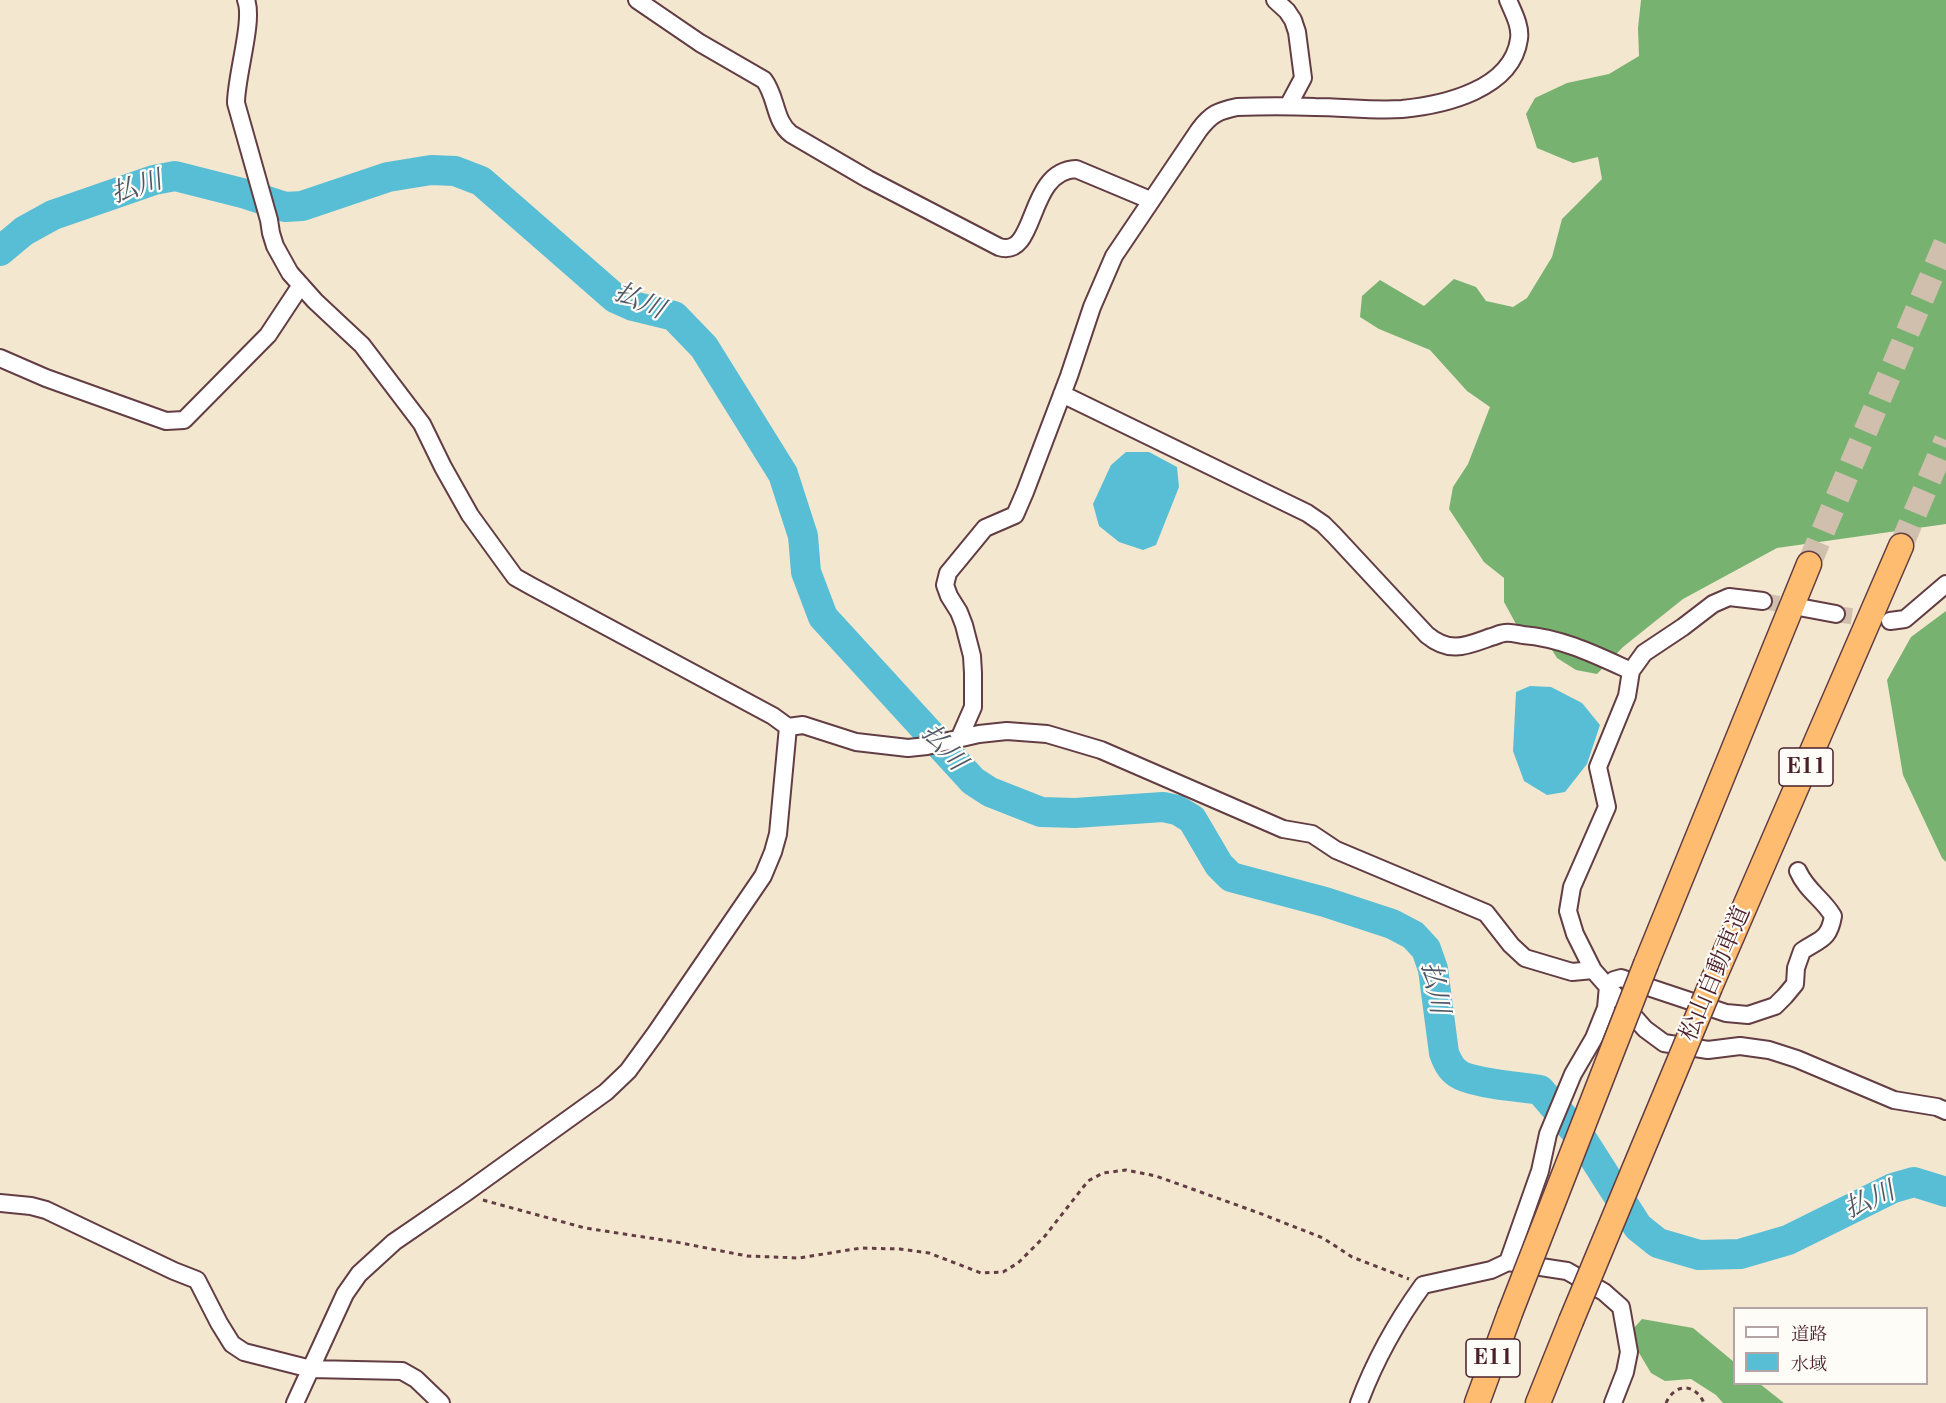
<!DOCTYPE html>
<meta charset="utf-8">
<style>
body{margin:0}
#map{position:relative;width:1946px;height:1403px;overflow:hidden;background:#f3e7cf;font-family:"Old Standard TT","Noto Serif JP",serif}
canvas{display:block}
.legend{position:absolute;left:1733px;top:1307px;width:195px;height:78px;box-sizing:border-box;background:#fdfcf7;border:2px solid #b5a4a5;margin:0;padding:8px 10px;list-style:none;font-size:18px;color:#4a1f2b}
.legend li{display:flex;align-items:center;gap:12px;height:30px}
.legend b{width:30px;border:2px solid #b5a4a5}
</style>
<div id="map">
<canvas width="1946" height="1403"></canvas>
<ul class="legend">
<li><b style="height:8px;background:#fff"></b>道路</li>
<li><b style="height:16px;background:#58bed6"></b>水域</li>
</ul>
</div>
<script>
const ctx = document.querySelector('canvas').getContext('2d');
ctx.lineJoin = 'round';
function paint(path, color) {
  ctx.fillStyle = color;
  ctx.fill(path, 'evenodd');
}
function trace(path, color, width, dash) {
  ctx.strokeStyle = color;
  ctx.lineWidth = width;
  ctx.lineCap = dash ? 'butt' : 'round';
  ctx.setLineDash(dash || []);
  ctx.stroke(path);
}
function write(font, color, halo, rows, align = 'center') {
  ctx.font = font + ' "Old Standard TT","Noto Serif JP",serif';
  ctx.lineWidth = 4.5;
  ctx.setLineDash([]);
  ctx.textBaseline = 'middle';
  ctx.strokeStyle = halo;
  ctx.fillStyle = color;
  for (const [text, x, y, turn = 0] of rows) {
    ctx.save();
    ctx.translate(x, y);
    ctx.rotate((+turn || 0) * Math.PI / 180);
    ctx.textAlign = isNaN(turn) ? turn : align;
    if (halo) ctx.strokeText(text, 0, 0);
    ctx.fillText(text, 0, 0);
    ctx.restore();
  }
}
const forest = new Path2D(`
 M1641,0H1946V524L1777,548L1683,599L1623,647L1597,674L1576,670L1557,658L1539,629L1516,624L1504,602V578L1484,562L1449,509L1453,487L1468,464L1490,407L1467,391L1430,350L1379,329L1360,317L1362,296L1380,280L1424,306L1454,279L1476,287L1486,301L1513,307L1527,298L1552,257L1562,219L1602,179L1598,157L1573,163L1537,148L1526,114L1535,98L1567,83L1609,74L1639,56L1638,28Z
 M1946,611V862L1942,858L1903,775L1887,680L1911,637Z
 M1642,1319L1693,1328L1734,1362V1384H1760L1784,1403H1723L1716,1395L1691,1379L1665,1381L1651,1373L1635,1346L1634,1328Z`);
const water = new Path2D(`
 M1126,452H1149L1177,467L1179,487L1156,545L1143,550L1119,542L1099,526L1093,504L1111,465Z
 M1530,686L1551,687L1582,703L1600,725L1587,764L1565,792L1547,795L1524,781L1513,751L1516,692Z`);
const river = new Path2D(`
 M0,251L24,231L53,215L154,180L175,176L246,194L285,207L302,206L388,177L431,170L455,171L481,181L615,298L633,306L674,316L704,347L783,474L803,536L806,572L823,617L973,781L990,792L1041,812L1075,813L1163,807L1177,810L1192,819L1219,865L1231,877L1325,902L1392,924L1413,935L1426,949L1433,969L1444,1053C1447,1061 1450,1068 1457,1073C1469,1083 1522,1087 1540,1090L1582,1139L1638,1227L1658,1243L1699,1255L1740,1254L1788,1240L1893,1188L1914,1182L1946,1192`);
const minorTunnel = new Path2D(`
 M1763,601L1800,608
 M1836,614L1879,620`);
const highwayTunnel = new Path2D(`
 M1901,546L1946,440
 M1809,564L1946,242`);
const path = new Path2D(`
 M483,1200L585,1228L676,1242L747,1256L799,1258L861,1248L900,1249L929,1253L981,1273L1003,1272L1018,1263L1045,1236L1088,1181L1103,1173L1126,1170L1156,1176L1259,1213L1323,1238L1352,1257L1409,1279
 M1666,1403C1675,1383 1695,1383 1704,1403`);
const minor = new Path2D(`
 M246,0C254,20 236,76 236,103L269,220L271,233L275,246L290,273L315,301L362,345L422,424L443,467L470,515L515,577L531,586L773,716L788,727L778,834L773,852L763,876L655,1034L628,1071L606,1092L464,1194L394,1242L359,1274L345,1294L295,1403
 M637,0L700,43L764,80C777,97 774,121 791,134L868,179L999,247C1038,259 1026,171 1076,169L1150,200
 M1275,0L1287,11L1293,20L1297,32L1303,78L1288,106
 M0,358L46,378L166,421L184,420L268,335L301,285
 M1062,394L1307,513L1323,524L1334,535L1427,635C1450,654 1466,646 1491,637C1496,636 1500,633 1505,633C1510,632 1517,634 1523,635C1562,638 1596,655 1631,671
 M1804,608L1836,614
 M1890,621L1905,619L1946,584
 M788,727L803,725L856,742L908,748L927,746L979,734L1007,731L1047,734L1101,750L1283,829L1312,834L1336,850L1486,913L1511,945L1525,958L1572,972L1593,970L1645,1029L1664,1043L1708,1050L1740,1046L1769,1050L1797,1059L1894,1100L1937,1107L1946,1111
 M959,739L973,707V673L972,656L964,625L959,612L949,596L945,585L948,573L985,528L1015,515L1025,492L1069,376L1092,307L1114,256L1199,130C1211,114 1218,111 1237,107C1263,106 1289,106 1315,107C1343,107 1373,111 1402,109C1443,105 1512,90 1519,39C1521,26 1513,12 1508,0
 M1593,970L1575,934L1568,911L1572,887L1607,807L1598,767L1627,696L1631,671L1644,653L1683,627L1713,604L1729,597L1763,601
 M0,1203L31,1206L46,1210L174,1271L197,1280L219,1323L232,1344L244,1352L311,1369L402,1371L416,1379L441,1403
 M1508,1262L1540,1171L1548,1134L1573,1074L1594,1038L1606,1008L1608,986L1614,980L1621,978L1726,1013L1748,1015L1775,1006L1785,996L1795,984L1796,968L1802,951C1820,939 1829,940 1833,916C1823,899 1806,890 1798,871
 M1359,1403C1375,1360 1397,1321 1423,1285L1491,1270L1508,1262L1567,1271L1604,1292L1621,1307L1629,1352L1625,1372L1613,1403`);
const highway = new Path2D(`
 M1646,964L1809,564
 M1710,987L1901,546
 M1477,1403L1510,1313
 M1538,1403L1571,1321`);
const highwayBridge = new Path2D(`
 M1510,1313L1646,964
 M1571,1321L1710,987`);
const shields = [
 [1806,767,54],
 [1493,1358,54]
];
const shieldNames = [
 ["E11",1806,767],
 ["E11",1493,1358]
];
const streetNames = [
 ["松山自動車道",1716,974,-67]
];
const waterNames = [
 ["払川",137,188,-18],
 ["払川",639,302,23],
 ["払川",943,748,48],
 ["払川",1434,988,78],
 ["払川",1870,1201,-24]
];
paint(forest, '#77b271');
paint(water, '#58bed6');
trace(river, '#58bed6', 30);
trace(minorTunnel, '#d1bfae', 16, [16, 8]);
trace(highwayTunnel, '#d1bfae', 24, [24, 12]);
trace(minor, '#633d44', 20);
trace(highway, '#633d44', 27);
trace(path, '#633d44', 3, [4.5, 4.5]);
trace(minor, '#fff', 16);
trace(highway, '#fdbc6f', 24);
trace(highwayBridge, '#633d44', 27, []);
trace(highwayBridge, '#fdbc6f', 24);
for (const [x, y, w] of shields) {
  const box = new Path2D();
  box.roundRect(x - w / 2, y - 19, w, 38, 4.5);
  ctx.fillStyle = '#fdfcf7';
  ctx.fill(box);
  trace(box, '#4a1f2b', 1.5);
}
write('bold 22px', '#4a1f2b', null, shieldNames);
write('24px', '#4a1f2b', '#fdfcf7', streetNames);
write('italic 26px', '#4f5767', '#fdfcf7', waterNames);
</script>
